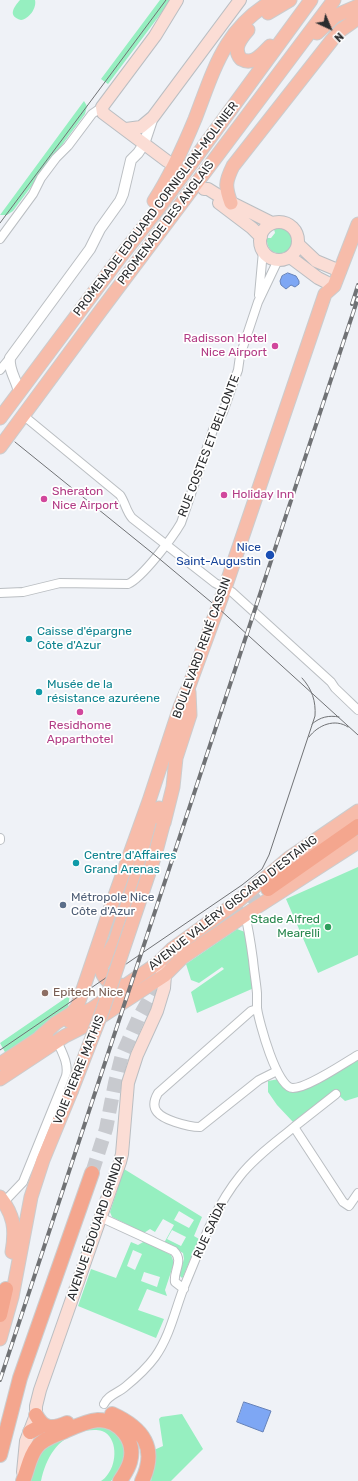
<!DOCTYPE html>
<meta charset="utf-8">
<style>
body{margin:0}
#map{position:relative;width:358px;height:1481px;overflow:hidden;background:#eff2f7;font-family:Rubik,sans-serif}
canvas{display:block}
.north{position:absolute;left:310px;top:8px;width:40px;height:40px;-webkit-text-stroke:3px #fff;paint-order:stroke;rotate:136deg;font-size:11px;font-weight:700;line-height:16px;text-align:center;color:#2b2c2e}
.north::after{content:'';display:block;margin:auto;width:14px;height:18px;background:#2b2c2e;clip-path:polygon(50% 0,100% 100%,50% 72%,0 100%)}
</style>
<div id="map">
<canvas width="358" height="1481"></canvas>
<div class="north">N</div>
</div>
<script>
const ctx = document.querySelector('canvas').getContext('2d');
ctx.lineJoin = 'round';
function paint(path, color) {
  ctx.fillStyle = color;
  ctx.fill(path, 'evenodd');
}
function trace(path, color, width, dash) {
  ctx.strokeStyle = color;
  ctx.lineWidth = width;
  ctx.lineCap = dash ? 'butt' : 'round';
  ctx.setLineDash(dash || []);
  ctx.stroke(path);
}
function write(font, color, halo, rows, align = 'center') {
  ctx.font = font + ' Rubik,sans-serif';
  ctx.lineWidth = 3.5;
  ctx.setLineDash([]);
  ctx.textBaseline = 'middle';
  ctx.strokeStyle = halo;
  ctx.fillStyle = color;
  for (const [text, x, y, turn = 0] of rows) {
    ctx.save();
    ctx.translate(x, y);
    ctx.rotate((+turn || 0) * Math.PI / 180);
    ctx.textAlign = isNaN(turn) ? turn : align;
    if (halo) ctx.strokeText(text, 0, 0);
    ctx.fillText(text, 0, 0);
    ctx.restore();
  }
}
const green = new Path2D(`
 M20,0H35C37,8 29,19 21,20C7,16 14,7 20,0Z
 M160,0H171L108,84L101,79Z
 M84,101L87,106L85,114L13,211L7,215H0Z
 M280,228C285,229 290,231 292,236C298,256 265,261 267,238H271L275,233L274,229Z
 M358,867V955L318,973L286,899Z
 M237,929L245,932L254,988L197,1013L191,992L224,969L222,967L199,983L191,980L186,964Z
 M70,995L67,1012L6,1054L0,1043Z
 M358,1059V1097L345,1101L334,1091L293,1122L277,1105L268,1092V1081L279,1079L288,1089Z
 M124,1169L202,1217L194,1236L199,1239L183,1277L182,1278L179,1275L184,1259L183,1253L164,1243L174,1225L163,1219L155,1232L150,1229L144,1233L112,1217L110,1212ZM179,1211L194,1220L189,1228L174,1220ZM172,1230L186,1237L181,1246L167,1239Z
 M145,1241L171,1255L174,1263L165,1290L167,1296L147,1289L138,1310L164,1319L156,1338L78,1306L91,1269L116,1278L131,1242L138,1245ZM133,1250L142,1254L135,1270L127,1266ZM144,1272L160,1277L157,1287L141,1281Z
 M182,1414L203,1449L171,1481H151L155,1460L154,1450L163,1446L159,1419L161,1417Z
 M91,1425L115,1429C117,1433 122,1438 123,1443C128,1456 120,1471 111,1481H101C104,1479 106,1477 108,1474C117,1463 118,1437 102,1431C96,1429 87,1430 81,1432C57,1438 46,1458 41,1481H31L32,1468L45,1446Z`);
const water = new Path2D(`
 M288,273L296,276L299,281V284L295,287L291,285L286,289L281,285L280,281L282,276Z
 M244,1402L271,1411L263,1432L237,1422Z`);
const trunkTunnel = new Path2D(`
 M181,953L268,889
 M92,1173L106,1129L115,1083L122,1055L138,1019L164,973`);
const minor = new Path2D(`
 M0,239L33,194L41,178L56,158L68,146L92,114L102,107
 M259,295L263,251
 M0,370L10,358
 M24,416L120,495C125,502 126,511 132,518L215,583L232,592L331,682L335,688L358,710
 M0,593L23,592L60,583L128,584C142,578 173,537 181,523L213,430L223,412L238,370L240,356L258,302L278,260
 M0,838V840
 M245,915C249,930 251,945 253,960C254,971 256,982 257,993C257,998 257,1003 257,1008C259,1022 277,1089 293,1088C308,1088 344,1063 358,1055
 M257,1009L251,1011L158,1093C148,1110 160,1117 175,1122C184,1125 191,1127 200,1127L259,1080L277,1071
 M294,1127L336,1094
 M2,1204L23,1182L66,1076C69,1064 62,1052 57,1041
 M100,1217L174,1251C184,1261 173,1271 175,1282L184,1289
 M104,1404C108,1395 118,1393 125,1387C136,1378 147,1368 155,1357C170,1336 175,1310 184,1287C200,1249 214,1208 240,1176C255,1157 276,1142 294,1127L343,1202L349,1206L358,1193`);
const tertiary = new Path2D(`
 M19,392C17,381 8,369 10,358L90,249L100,229L120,201L123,194L131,160L138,153L144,144L153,117`);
const secondary = new Path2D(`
 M102,107L155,36L177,0
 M102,107L103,113L167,161
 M126,129L141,127L153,117L240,0
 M204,189H208L224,199L272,223
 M219,203L252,228L261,237
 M260 241a19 19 0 1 1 38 0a19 19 0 1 1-38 0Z
 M298,244L316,261L340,271
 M290,257L318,278L334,286
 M23,1472L26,1441L36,1415V1406L40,1390L120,1162L122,1154L128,1083L137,1055L157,1011L164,988L165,975L161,969`);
const primary = new Path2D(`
 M268,13L290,0
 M248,30C241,38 232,49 241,59C253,66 262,54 270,46
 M317,33L335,16L358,6
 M154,201C170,176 183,148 195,119C214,70 224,28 274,0
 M231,203C225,187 225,182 233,166L332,40L341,30L358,18
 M0,418L121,256L158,209L311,0
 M0,447L99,313L334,0
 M164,823L173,787L176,758L190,715L189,692
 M121,985C110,986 102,978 101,967L115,942L159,808
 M69,1021L93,1008L158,963L172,949L237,902L289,858L358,811
 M40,1037L56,1023L72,1013L77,1007L113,901L149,801L180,707L189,686L225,588L325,294L334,286L358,224
 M0,1064L47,1033
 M0,1079L65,1036L93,1022L165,975L183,957L257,907L358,842
 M0,1197C14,1215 16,1229 12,1252
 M0,1339L12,1297L31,1197L43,1160L71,1092`);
const trunk = new Path2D(`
 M268,889L358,826
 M0,1315L6,1289
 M112,1414C143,1428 158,1448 142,1481
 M36,1415C44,1430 53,1429 67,1423
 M30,1432L43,1425
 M0,1455L20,1378L92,1173
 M23,1481C28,1469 29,1457 37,1447C43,1439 54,1436 63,1432C74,1427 86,1421 98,1420C120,1420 136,1441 130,1462C128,1469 124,1475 120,1481`);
const tram = new Path2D(`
 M0,223L166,0
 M15,442L156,556L217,607L358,735
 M312,724C320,717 329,715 339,717
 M309,737C318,725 335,718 348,727
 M0,1050L242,885L262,869L269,855L315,716C316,701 312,689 302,678`);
const rail = new Path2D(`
 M352,304L358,285
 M0,1380L358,298`);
const primaryBridge = new Path2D(`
 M71,1092L102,1012L155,855L163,825`);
const markers = [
 [275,346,4,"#d1479c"],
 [224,495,4,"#d1479c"],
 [44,499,4,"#d1479c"],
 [270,555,5,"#1a4fb4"],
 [29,639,4,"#0f9aa8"],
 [39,692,4,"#0f9aa8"],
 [80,712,4,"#d1479c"],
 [76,863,4,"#0f9aa8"],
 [63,905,4,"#5c6f8a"],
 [328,927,4,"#2e9e5b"],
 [45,993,4,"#8d6e63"]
];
const streetNames = [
 ["PROMENADE EDOUARD CORNIGLION-MOLINIER",156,209,-53],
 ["PROMENADE DES ANGLAIS",166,223,-53],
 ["RUE COSTES ET BELLONTE",209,446,-69],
 ["BOULEVARD RENÉ CASSIN",202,648,-70],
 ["AVENUE VALÉRY GISCARD D'ESTAING",233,903,-38],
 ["VOIE PIERRE MATHIS",79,1070,-68],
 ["AVENUE ÉDOUARD GRINDA",96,1228,-71],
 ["RUE SAÏDA",210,1230,-65]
];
const hotelNames = [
 ["Radisson Hotel",267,339,"right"],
 ["Nice Airport",267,353,"right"],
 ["Sheraton",52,492],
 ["Nice Airport",52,506],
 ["Holiday Inn",232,495],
 ["Residhome",80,726,"center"],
 ["Apparthotel",80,740,"center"]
];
const transitNames = [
 ["Nice",261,548],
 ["Saint-Augustin",261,562]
];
const cultureNames = [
 ["Caisse d'épargne",37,632],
 ["Côte d'Azur",37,646],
 ["Musée de la",47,685],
 ["résistance azuréene",47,699],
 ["Centre d'Affaires",84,856],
 ["Grand Arenas",84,870]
];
const serviceNames = [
 ["Métropole Nice",71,898],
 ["Côte d'Azur",71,912]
];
const leisureNames = [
 ["Stade Alfred",320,920],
 ["Mearelli",320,934]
];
const educationNames = [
 ["Epitech Nice",53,993]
];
paint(green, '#96efc0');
paint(water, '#7ea7f4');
trace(water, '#6582b9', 1);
trace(trunkTunnel, '#c8cacf', 14, [14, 7]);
trace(minor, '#babec2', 10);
trace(tertiary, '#babec2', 12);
trace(secondary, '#babec2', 14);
trace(primary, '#cccccd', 15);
trace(trunk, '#cccccd', 16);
trace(minor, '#fff', 8);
trace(tertiary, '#fff', 10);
trace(secondary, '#fbddd5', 12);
trace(primary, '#f7bcaa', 13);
trace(trunk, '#f4a68e', 14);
trace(tram, '#707275', 1);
trace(rail, '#707275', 4);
trace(rail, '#fff', 2.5, [8]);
trace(primaryBridge, '#cccccd', 15, []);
trace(primaryBridge, '#f7bcaa', 13);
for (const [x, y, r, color] of markers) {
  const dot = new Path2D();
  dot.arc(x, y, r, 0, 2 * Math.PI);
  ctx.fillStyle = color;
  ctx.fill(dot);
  trace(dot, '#fff', 1.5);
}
write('12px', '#2b2c2e', '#fff', streetNames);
write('12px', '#b23c85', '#fff', hotelNames, 'left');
write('12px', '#164399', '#fff', transitNames, 'right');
write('12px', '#0d838f', '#fff', cultureNames, 'left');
write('12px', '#4e5e75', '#fff', serviceNames, 'left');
write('12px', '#27864d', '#fff', leisureNames, 'right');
write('12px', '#785e54', '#fff', educationNames, 'left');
</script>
